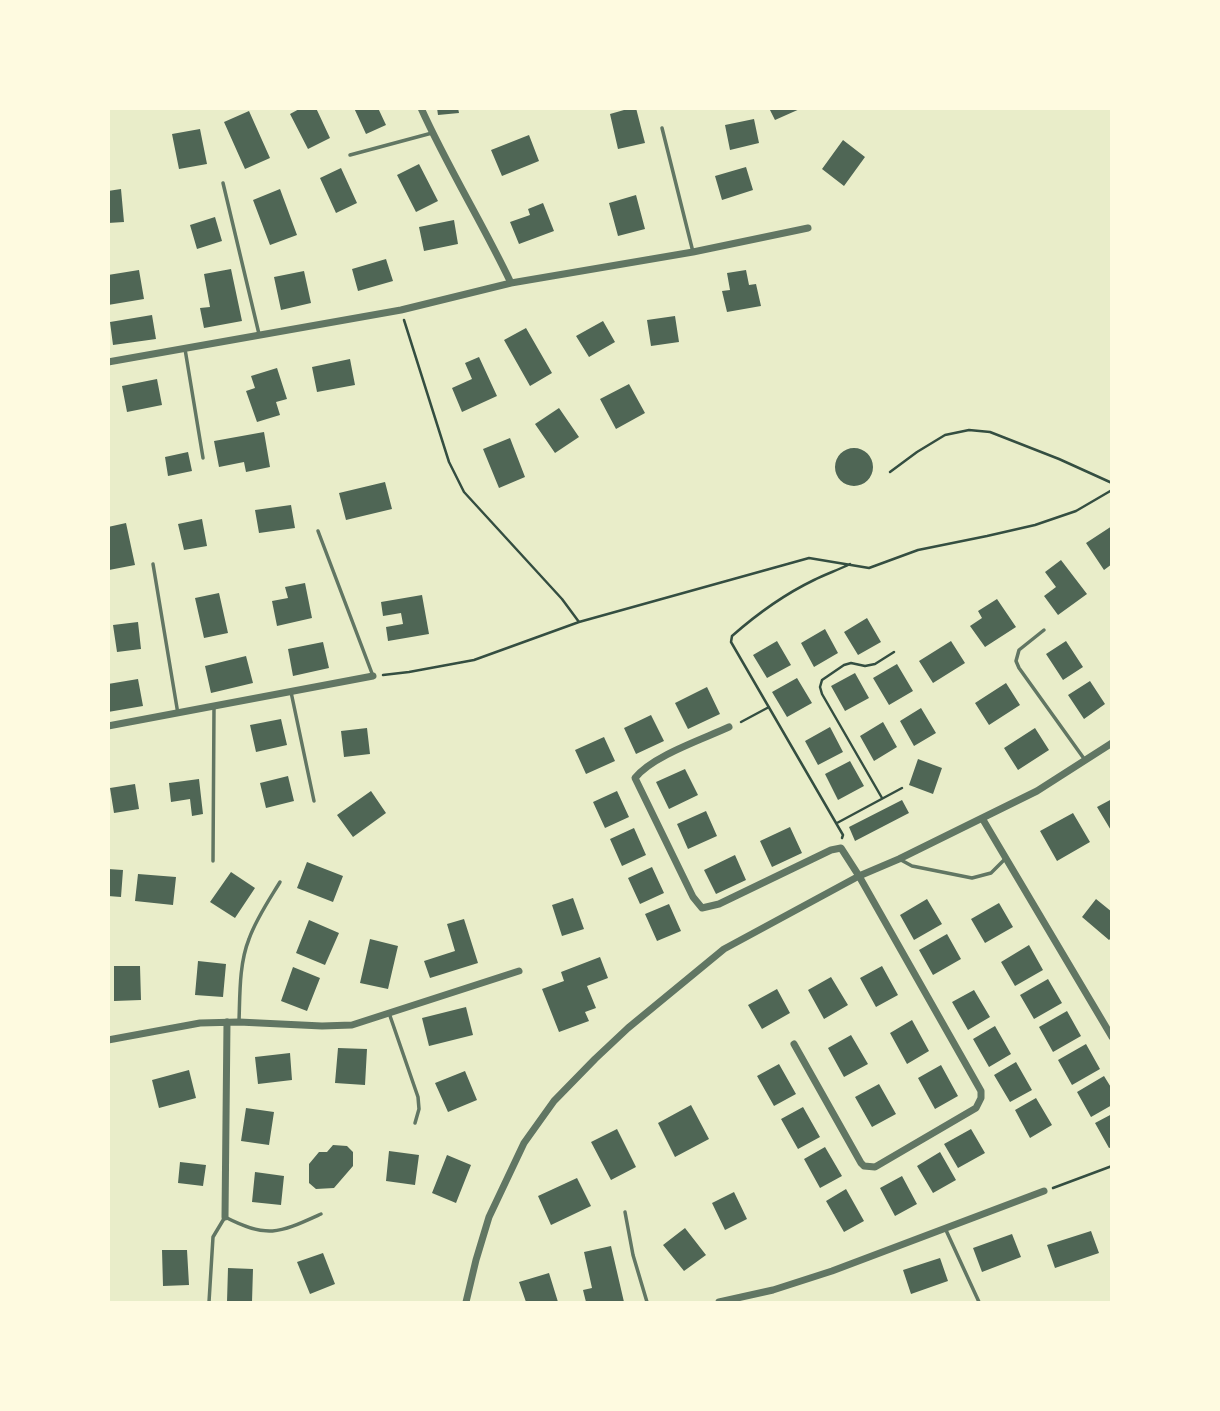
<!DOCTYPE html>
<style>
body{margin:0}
#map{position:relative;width:1220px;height:1411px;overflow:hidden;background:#e9edc9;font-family:Mulish,sans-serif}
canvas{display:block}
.frame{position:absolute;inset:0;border:110px solid #fefae0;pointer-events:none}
</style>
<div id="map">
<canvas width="1220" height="1411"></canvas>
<div class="frame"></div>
</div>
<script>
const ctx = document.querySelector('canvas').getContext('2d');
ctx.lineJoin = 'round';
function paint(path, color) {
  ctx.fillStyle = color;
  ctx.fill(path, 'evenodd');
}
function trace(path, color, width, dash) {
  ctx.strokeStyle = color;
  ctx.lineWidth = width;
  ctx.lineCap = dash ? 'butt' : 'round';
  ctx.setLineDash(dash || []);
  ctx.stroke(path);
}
const building = new Path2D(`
 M301,108H316L330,138L308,149L290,114Z
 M354,108H378L386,125L366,134Z
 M437,108H458L459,113L438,115Z
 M631,108H636L645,143L618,149L610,114Z
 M769,108H802L775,120Z
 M249,111L270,158L245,169L224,122Z
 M754,119L759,143L730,150L725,125Z
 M200,129L207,164L179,169L172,134Z
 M529,135L539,161L502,176L491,150Z
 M843,140L865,157L844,186L822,169Z
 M419,164L438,201L416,212L397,175Z
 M746,167L753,190L722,200L715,176Z
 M341,168L357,203L336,213L320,178Z
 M121,189L124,222L108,223V191Z
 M280,189L297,235L270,245L253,200Z
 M636,195L645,229L618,236L609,203Z
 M543,203L554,231L519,244L510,222L530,215L528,209Z
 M215,217L222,241L197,249L190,225Z
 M454,220L458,244L424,251L419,227Z
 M386,259L393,281L358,291L352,269Z
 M231,269L242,321L204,328L200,308L210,307L204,274Z
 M139,270L144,299L108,305V275Z
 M746,270L749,285L756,284L761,306L727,312L722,291L730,290L727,273Z
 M304,271L311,303L281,310L274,277Z
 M152,315L156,339L113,345L110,322Z
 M675,316L679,342L651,346L647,320Z
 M603,321L615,342L589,357L576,336Z
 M526,328L552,373L530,386L504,340Z
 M479,357L497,396L462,412L452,388L472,379L465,363Z
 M350,359L355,385L317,392L312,367Z
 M277,368L287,399L276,402L280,415L257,422L246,391L255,388L251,376Z
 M157,379L162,405L127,412L122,386Z
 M629,384L645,413L616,429L600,399Z
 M559,408L579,437L555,453L535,424Z
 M264,432L270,467L246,472L244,462L219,467L214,441Z
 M510,438L525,477L499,488L483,449Z
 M835 467a19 19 0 1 1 38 0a19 19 0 1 1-38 0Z
 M188,452L192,471L168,476L165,457Z
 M385,482L392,509L346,520L339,493Z
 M291,505L295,528L259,533L255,510Z
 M202,519L207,546L184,550L178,524Z
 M126,523L135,565L109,570L108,527Z
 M1112,526V564L1104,570L1086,543Z
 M1061,560L1087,594L1058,615L1044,596L1056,587L1045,572Z
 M305,583L312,618L277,626L272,601L288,598L285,587Z
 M219,593L228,633L204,638L195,598Z
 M422,595L429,634L388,641L386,627L403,624L401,613L383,616L381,602Z
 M997,599L1016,627L985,647L970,626L982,618L978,611Z
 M867,618L881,642L858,655L844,632Z
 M138,622L141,649L117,652L113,625Z
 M825,629L838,653L814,667L801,643Z
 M777,641L791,665L767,678L753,655Z
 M951,641L965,663L933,683L919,661Z
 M1066,641L1083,667L1063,680L1046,654Z
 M323,642L329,668L293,676L288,649Z
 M246,656L253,683L211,693L205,666Z
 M897,664L913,691L889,705L873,678Z
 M855,673L869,698L845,711L831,686Z
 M797,678L812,703L787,717L772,692Z
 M138,679L143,706L108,712V684Z
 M1090,681L1105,704L1084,719L1068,695Z
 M1006,683L1020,705L989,725L975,703Z
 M707,687L720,714L688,729L675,703Z
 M921,708L936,733L914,746L900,721Z
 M651,715L664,741L636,754L624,728Z
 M281,719L287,745L256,752L250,725Z
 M883,722L897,747L874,761L860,736Z
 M830,727L843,752L818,765L805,741Z
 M367,728L370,754L344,757L341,731Z
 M1035,728L1049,750L1018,770L1004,748Z
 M604,737L615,761L586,774L575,750Z
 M918,759L942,768L933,794L909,785Z
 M850,761L864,786L838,800L825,774Z
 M685,769L698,795L669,809L656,782Z
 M288,776L294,801L266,808L260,783Z
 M199,779L203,814L192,816L190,799L171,802L169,783Z
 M135,784L139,809L114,813L110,788Z
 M371,791L386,813L353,837L337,815Z
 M617,791L629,817L605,828L593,802Z
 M1112,799V832L1097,807Z
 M902,800L909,813L855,841L849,827Z
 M706,811L717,836L688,849L677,824Z
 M1073,813L1090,842L1057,861L1040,831Z
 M790,827L802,853L772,867L760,841Z
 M634,828L646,855L622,866L610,839Z
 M735,855L746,880L716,894L704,870Z
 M307,862L343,876L333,902L297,888Z
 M652,867L664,893L640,904L628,878Z
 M108,869L123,870L121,897L108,896Z
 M231,872L255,888L235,918L210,902Z
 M138,874L176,877L173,905L135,901Z
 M573,898L584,929L562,936L552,905Z
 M927,899L942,924L914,940L900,915Z
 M1096,899L1112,912V937L1109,940L1082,917Z
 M999,903L1013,927L985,943L971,919Z
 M669,904L681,931L657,941L645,914Z
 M464,919L478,963L430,978L424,961L455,951L447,924Z
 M309,920L339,933L325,965L296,953Z
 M947,934L961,959L933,975L919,950Z
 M370,939L398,946L388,989L360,983Z
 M1029,945L1043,970L1015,986L1001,962Z
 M600,957L608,978L587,986L596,1008L585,1012L589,1021L559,1032L542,989L564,981L561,972Z
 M198,961L226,964L223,997L195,995Z
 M114,966H140L141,1000L114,1001Z
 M882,966L898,995L876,1007L860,978Z
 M293,967L320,978L307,1011L281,1001Z
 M831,977L848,1005L824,1019L808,990Z
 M1048,979L1062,1003L1034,1019L1020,995Z
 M777,989L790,1013L762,1029L748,1005Z
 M974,990L990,1017L968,1030L952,1002Z
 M466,1007L473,1035L429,1046L422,1018Z
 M1067,1011L1081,1036L1053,1052L1039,1027Z
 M912,1020L929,1051L907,1064L890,1033Z
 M995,1026L1011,1054L989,1067L973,1039Z
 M851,1035L868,1064L844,1077L828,1048Z
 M1086,1044L1100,1069L1072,1085L1058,1060Z
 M338,1048L367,1049L365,1085L335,1083Z
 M290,1053L292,1080L258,1084L255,1057Z
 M1016,1062L1032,1090L1010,1102L994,1075Z
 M779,1064L796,1094L774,1106L757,1076Z
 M941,1065L958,1096L935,1109L918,1078Z
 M189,1070L196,1098L159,1108L152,1080Z
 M465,1071L477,1100L448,1112L435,1083Z
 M1104,1076L1112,1089V1105L1091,1117L1077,1092Z
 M879,1084L896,1114L872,1127L855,1097Z
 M1036,1098L1052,1125L1030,1138L1015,1110Z
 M691,1105L709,1139L675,1157L658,1123Z
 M803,1107L820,1137L798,1149L781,1119Z
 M246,1108L274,1112L269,1145L241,1141Z
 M1112,1114V1147L1109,1148L1095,1123Z
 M617,1129L636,1167L611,1180L591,1142Z
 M971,1129L985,1153L958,1168L944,1144Z
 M333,1145L347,1146L353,1152V1166L334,1188L316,1189L309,1183V1164L319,1152H327Z
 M825,1147L842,1176L820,1188L804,1159Z
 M389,1151L419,1155L415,1185L386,1181Z
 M940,1152L956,1180L933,1193L917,1166Z
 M447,1155L471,1165L456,1203L432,1193Z
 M180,1162L206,1165L203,1186L178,1183Z
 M255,1172L284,1176L281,1205L252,1202Z
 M902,1176L917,1204L895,1216L880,1188Z
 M577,1178L591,1206L551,1225L538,1196Z
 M846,1189L864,1221L844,1232L826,1201Z
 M734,1192L747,1219L725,1230L712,1203Z
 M685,1228L706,1255L684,1271L663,1245Z
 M1091,1231L1099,1253L1055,1268L1047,1245Z
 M1012,1234L1021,1257L982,1272L973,1248Z
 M611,1246L624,1302H586L583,1290L592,1288L584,1252Z
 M162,1250H187L189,1285L163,1286Z
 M323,1253L335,1284L310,1294L297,1262Z
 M940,1258L948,1281L911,1294L903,1270Z
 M228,1268L253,1269L252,1302H227Z
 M549,1273L558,1302H526L519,1282Z`);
const path = new Path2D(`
 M404,320L449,462L464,492L562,599L579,622
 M890,472L917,452L945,435L969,430L990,432L1059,459L1112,483
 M383,675L409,672L474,660L579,622L809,558L869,568L918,550L987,536L1035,525L1076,511L1112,490
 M741,722L769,707
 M882,798L822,694L820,687L822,680L844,665L851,663L865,666L875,664L894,652
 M837,823L902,788
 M842,838L843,835L836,823L731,642L732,636C757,614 785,594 814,580C826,574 838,570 850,564
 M1053,1188L1112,1166`);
const service = new Path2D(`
 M662,128L693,252
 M350,155L432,133
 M223,183L259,334
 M185,349L203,458
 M318,531L373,676
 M153,564L178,714
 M1044,630L1019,650L1016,661L1019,668L1085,760
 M291,692L314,801
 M901,860L912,866L972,878L991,873L1005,859
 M213,861L214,707
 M389,1013L418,1097L419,1109L415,1123
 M239,1021C240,995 239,964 249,939C256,919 269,900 280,882
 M625,1212L633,1255L647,1302
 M945,1228L979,1302
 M209,1302L213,1237L225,1217C268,1239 279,1233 321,1214`);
const minor = new Path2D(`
 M421,108C448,168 483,224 511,283
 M108,362L401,310L511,283L693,252L808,228
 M108,726L373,676
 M729,727C703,739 652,756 635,778L693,897L702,908L719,904L831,850L841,848L859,876L981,1091V1098L976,1108L875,1167L864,1166L861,1163L794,1044
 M982,818L1112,1037
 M108,1040L200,1023L239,1022L322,1026L352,1025L519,971
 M225,1217L227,1022
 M466,1302L476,1260L489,1217L524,1143L554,1101L595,1059L628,1028L724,949L859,876L899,859L1037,791L1112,743
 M719,1302L773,1290L832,1271L1044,1191`);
paint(building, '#4f6655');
trace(path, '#344e41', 2.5);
trace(service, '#617663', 3.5);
trace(minor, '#617663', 7);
</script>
